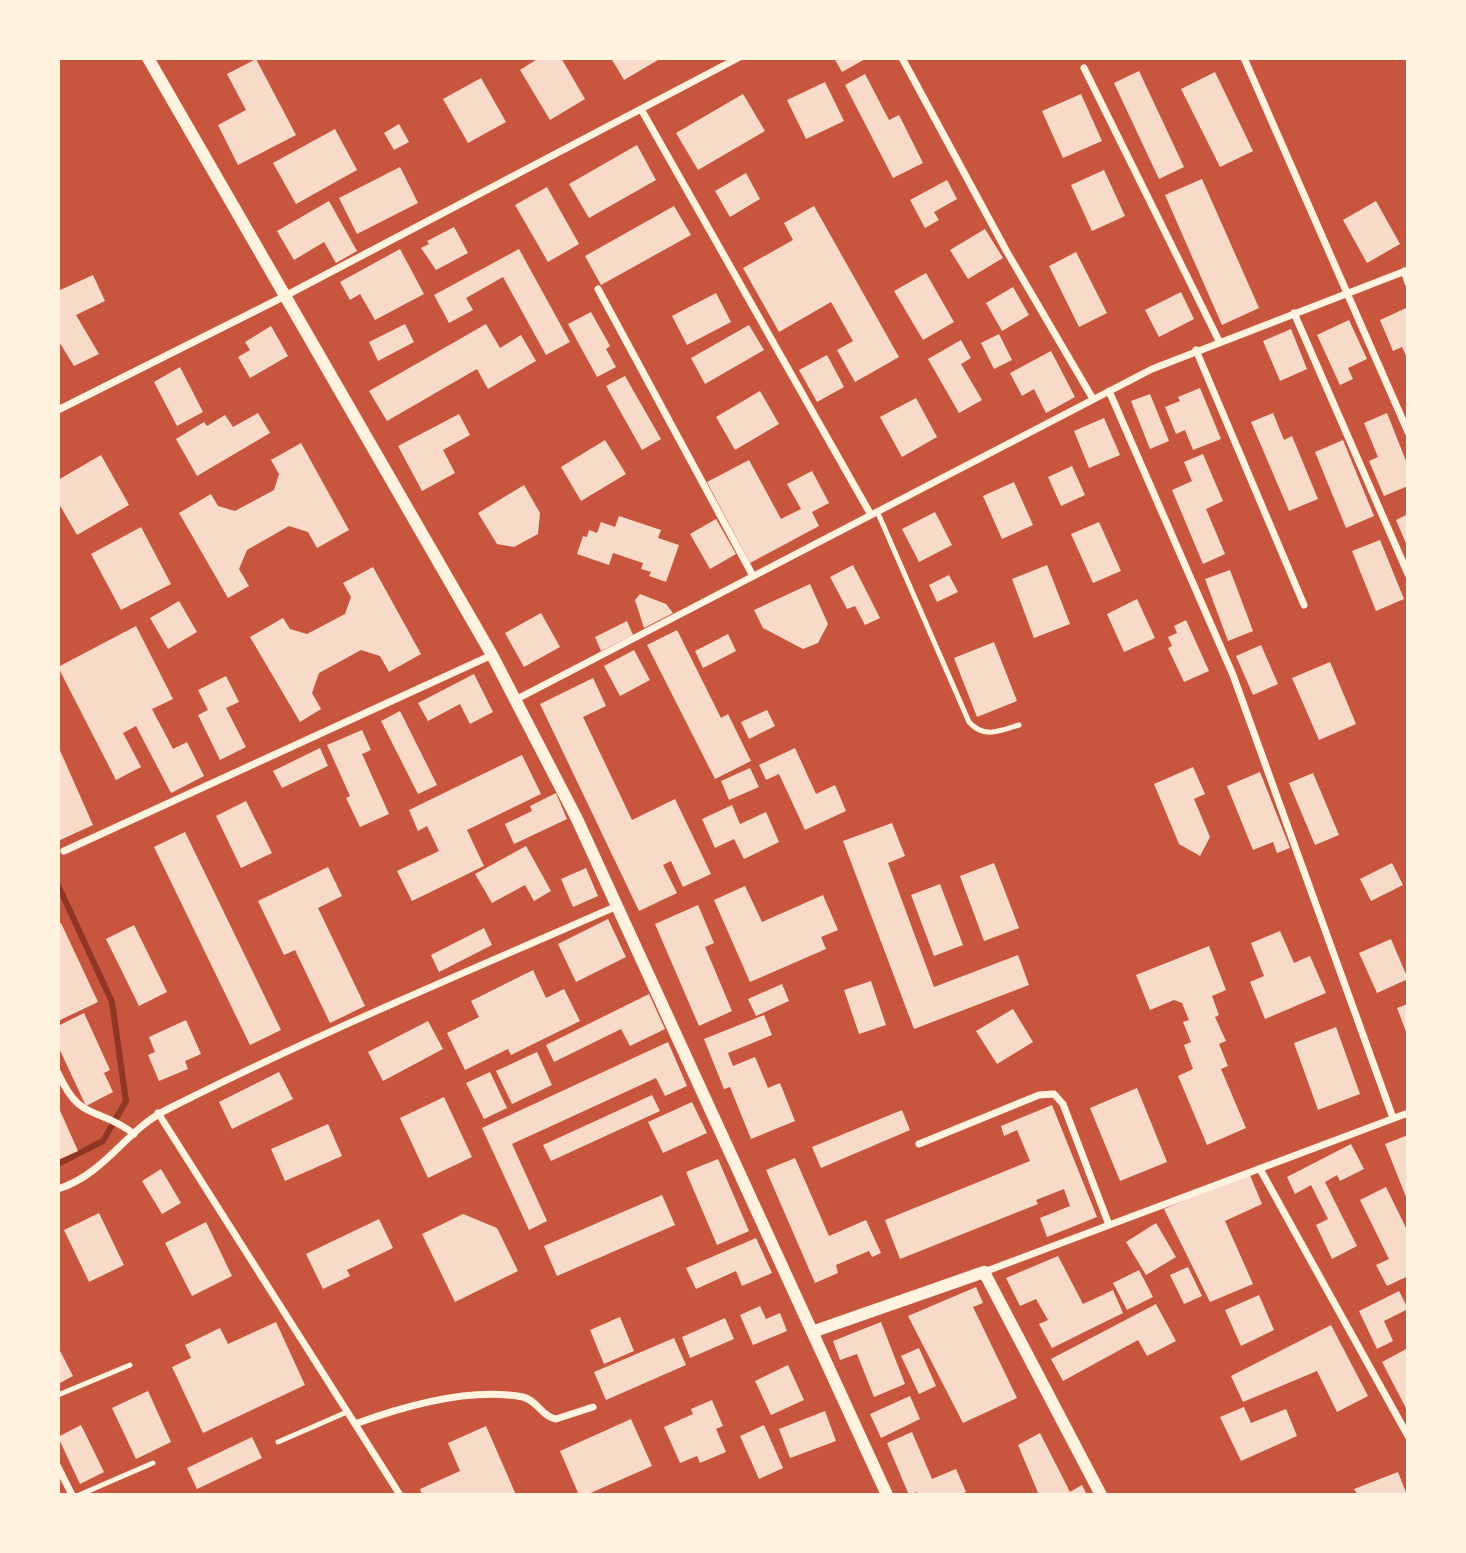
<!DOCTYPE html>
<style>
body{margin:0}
#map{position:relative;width:1466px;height:1553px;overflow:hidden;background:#c8553d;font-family:"Golos Text",sans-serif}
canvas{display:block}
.frame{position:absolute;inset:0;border:60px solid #fff3e0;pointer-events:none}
</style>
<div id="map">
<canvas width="1466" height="1553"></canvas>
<div class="frame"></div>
</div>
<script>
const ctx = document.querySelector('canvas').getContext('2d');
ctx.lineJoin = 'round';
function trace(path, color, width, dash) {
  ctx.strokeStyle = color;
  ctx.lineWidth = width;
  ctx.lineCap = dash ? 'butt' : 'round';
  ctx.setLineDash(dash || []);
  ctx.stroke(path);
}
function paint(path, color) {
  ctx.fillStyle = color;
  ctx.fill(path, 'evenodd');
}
const stream = new Path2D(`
 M58,885L112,1002L126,1101L103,1141L58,1164`);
const building = new Path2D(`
 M539,58H561L585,99L550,120L520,70Z
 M611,58H657L658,60L624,80Z
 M834,58H867L842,72Z
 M256,59L296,135L238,165L218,125L246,110L227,74Z
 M1139,71L1184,167L1159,179L1114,83Z
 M1215,72L1253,151L1220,167L1181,89Z
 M865,74L889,120L899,115L923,163L893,178L845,85Z
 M481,78L506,122L468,143L443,99Z
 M825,82L844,121L806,139L787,100Z
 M743,94L765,131L698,170L676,133Z
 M1081,94L1102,141L1063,158L1042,111Z
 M399,124L409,142L394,150L384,133Z
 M335,129L357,170L296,204L273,163Z
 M637,145L656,180L589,218L569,184Z
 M400,167L418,203L357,234L339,198Z
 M1104,170L1125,216L1092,231L1071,185Z
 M746,173L760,199L730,217L715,191Z
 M1202,179L1259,308L1222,325L1165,195Z
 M947,180L957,199L934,212L939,220L925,228L910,200Z
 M547,187L579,244L548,262L515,205Z
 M329,201L357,251L336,263L324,242L294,260L277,231Z
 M1376,201L1400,244L1367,263L1343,220Z
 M674,206L691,235L601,285L585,256Z
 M814,206L899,357L855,382L837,350L853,341L831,302L779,332L743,268L793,240L784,223Z
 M454,227L468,253L436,270L421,248L429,244L427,241Z
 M985,229L1003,258L968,279L950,250Z
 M400,249L424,294L375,320L360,294L350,300L340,282Z
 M519,249L570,342L546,355L503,277L466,298L473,310L449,323L434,295Z
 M1076,252L1107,313L1079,327L1049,266Z
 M926,273L954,322L923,340L894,291Z
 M93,275L105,301L76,315L99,354L74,366L58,340V291Z
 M1013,287L1029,315L1002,331L986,303Z
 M1181,292L1194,319L1159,337L1145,310Z
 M716,293L731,322L687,345L672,316Z
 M1406,308L1408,314V360L1402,347L1393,351L1380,320Z
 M591,312L610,346L606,349L616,367L597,377L568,324Z
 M1349,320L1367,359L1348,368L1353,379L1340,385L1317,335Z
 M405,324L414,342L378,361L369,342Z
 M486,324L500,348L521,335L536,361L488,389L477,369L387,421L369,391Z
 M749,325L764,350L705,384L691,358Z
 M271,326L288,356L250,378L238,357L250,350L245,342Z
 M1291,329L1307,369L1280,381L1263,341Z
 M999,334L1012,360L994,369L981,343Z
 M961,340L971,358L961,364L982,400L959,413L928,359Z
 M1051,351L1075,397L1046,413L1034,389L1022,396L1010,373Z
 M827,355L844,387L817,402L799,370Z
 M180,367L203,412L177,426L154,382Z
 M625,376L661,439L642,450L606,386Z
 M1200,388L1221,439L1193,450L1185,430L1176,434L1165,407L1180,401L1178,397Z
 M760,391L779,424L735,450L716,417Z
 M1150,394L1169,441L1150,449L1131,401Z
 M916,398L937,437L902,457L880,417Z
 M258,413L270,433L197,476L176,439L204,422L207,426L225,415L233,427Z
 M1273,413L1284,440L1292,436L1318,499L1289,511L1251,422Z
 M1387,413L1408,466V486L1384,496L1369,461L1378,457L1364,423Z
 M459,414L470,435L443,450L455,473L422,491L398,446Z
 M1104,418L1120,455L1089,468L1074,431Z
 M605,440L626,474L581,501L561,467Z
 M1343,440L1374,516L1346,528L1315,452Z
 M301,443L349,530L317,548L308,532L289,526L247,550L239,569L249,586L228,598L179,513L211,494L218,506L235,511L274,490L279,474L271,460Z
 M1203,454L1223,501L1206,509L1225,554L1203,564L1172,490L1192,481L1184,462Z
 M101,455L129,505L77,535L58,502V480Z
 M749,460L781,519L801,509L787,484L812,471L829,503L812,512L819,526L750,563L707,482Z
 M1072,466L1085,495L1061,506L1048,477Z
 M1014,482L1033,525L1002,539L983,496Z
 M524,485L540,513L538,534L514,547L497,544L478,513Z
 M935,512L952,545L919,562L902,529Z
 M1408,514V548L1396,520Z
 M619,516L661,530L658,538L679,545L666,582L649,576L651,572L641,569L643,563L613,553L609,565L577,554L583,536L587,537L589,530L597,533L601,522L615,527Z
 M716,519L736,554L710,569L690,534Z
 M1099,522L1121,571L1093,583L1071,534Z
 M141,527L171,584L121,610L91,554Z
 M1380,540L1404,599L1376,611L1352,551Z
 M853,565L880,618L865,625L855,606L847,609L830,577Z
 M1047,565L1070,624L1034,638L1012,579Z
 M373,567L421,654L389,672L380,656L361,650L319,673L312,693L321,709L300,722L250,637L283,618L290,629L307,634L345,614L351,597L343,583Z
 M1230,570L1253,631L1228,641L1205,579Z
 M949,575L958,592L937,602L929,585Z
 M810,584L828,624L818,643L803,649L763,628L754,610Z
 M640,594L666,604L673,613L644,628L635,600Z
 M1137,599L1155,638L1124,652L1107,614Z
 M179,601L197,632L168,649L150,618Z
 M541,613L560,647L524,667L505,633Z
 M1186,620L1209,671L1184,682L1168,648L1172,646L1168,637L1177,633L1174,626Z
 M627,621L633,635L601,651L595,637Z
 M136,626L173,699L152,709L173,749L187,742L204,776L171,793L136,726L123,733L141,767L116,780L58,667Z
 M677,630L721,718L728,714L751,761L715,779L647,645Z
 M728,634L736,651L703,668L695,651Z
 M994,642L1017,701L977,717L954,658Z
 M1261,645L1278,684L1253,695L1236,656Z
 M634,650L650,680L620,696L604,666Z
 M1330,662L1356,724L1319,740L1292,678Z
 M474,674L493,712L470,724L460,704L428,721L418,703Z
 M226,676L239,702L226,708L246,747L220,760L198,715L208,710L198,690Z
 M593,678L606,706L583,717L632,820L675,799L711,874L683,887L671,861L663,865L677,893L639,911L540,704Z
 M767,710L775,726L749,739L741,722Z
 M400,711L437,785L418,794L381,721Z
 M362,730L371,750L362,754L389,814L360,827L346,798L350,796L327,745Z
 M58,746L93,825L58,841Z
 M320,748L328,766L282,788L273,771Z
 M795,748L816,794L835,785L846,811L805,830L779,774L766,780L759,765Z
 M522,755L541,794L467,830L484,866L412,901L397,871L439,851L427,826L418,831L409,810Z
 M1193,767L1205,794L1194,799L1210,837L1200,856L1179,844L1154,784Z
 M750,768L759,787L729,800L721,781Z
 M1260,772L1290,848L1277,853L1273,842L1253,850L1227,786Z
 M1313,773L1339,835L1315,845L1289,783Z
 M556,793L567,819L514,844L505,824L532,811L530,806Z
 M246,801L272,853L241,868L216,816Z
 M732,805L740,824L766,812L779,842L744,859L734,839L715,848L702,819Z
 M892,823L905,856L888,863L934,987L1018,955L1029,985L914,1029L843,841Z
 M185,832L281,1030L250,1045L154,847Z
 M526,846L551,891L534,901L525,885L492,903L475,874Z
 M994,863L1019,928L984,941L960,876Z
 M1392,863L1403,885L1371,901L1360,879Z
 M328,867L342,896L318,908L365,1006L330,1023L295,950L284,955L258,901Z
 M586,868L598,896L573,907L561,879Z
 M940,884L963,945L934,956L911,895Z
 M745,886L762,922L823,895L838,930L821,937L826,949L750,982L714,900Z
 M698,905L714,943L705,947L732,1011L699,1026L655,924Z
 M608,919L626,957L576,982L558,944Z
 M61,923L98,1002L58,1021V924Z
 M134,925L167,992L139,1006L106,939Z
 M484,928L492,945L439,972L431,955Z
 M1280,931L1294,963L1310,956L1326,993L1265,1019L1250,982L1264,976L1251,943Z
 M1391,939L1408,979L1377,993L1359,953Z
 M1209,946L1226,990L1212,996L1219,1015L1215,1017L1226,1041L1219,1044L1228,1066L1221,1069L1246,1128L1207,1145L1178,1076L1193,1069L1184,1045L1191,1042L1183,1022L1189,1020L1182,1003L1174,1000L1150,1010L1136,975Z
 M533,970L546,998L564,989L580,1021L511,1055L508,1049L465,1070L447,1033L479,1017L471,1001Z
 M871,981L886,1025L859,1034L844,990Z
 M782,984L789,1001L756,1016L748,999Z
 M649,994L665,1029L630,1046L621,1029L554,1062L546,1045Z
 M1408,1004V1037L1397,1008Z
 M1013,1009L1033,1042L997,1064L976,1031Z
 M84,1013L110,1070L104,1073L113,1092L86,1106L58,1046V1026Z
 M764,1015L772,1035L728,1053L733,1066L755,1057L768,1088L780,1083L795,1121L751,1139L730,1087L724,1089L704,1039Z
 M186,1020L201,1054L185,1061L188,1069L159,1081L148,1055L155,1052L149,1037Z
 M428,1021L443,1049L383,1081L368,1052Z
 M1336,1027L1360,1094L1318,1110L1294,1043Z
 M668,1042L687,1086L665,1096L656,1078L512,1144L547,1221L529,1230L482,1128Z
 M537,1052L552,1085L512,1104L496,1071Z
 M279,1072L293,1099L232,1129L219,1102Z
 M490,1072L507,1108L484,1119L466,1083Z
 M1137,1088L1167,1162L1120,1181L1090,1108Z
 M652,1095L660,1111L551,1161L543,1145Z
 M444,1097L472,1157L428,1178L400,1118Z
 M692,1102L707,1133L663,1153L648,1122Z
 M1052,1105L1097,1217L1047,1237L1040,1218L1070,1206L1064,1189L1036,1200L1038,1204L900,1259L885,1220L1030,1161L1017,1130L1004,1136L1001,1126Z
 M58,1106L78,1151L58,1160Z
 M902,1110L910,1130L821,1168L812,1147Z
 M328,1124L342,1156L285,1181L271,1149Z
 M1408,1135V1196L1406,1197L1385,1144Z
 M1351,1144L1364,1169L1340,1181L1337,1175L1325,1182L1357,1246L1332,1259L1316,1225L1328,1219L1311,1185L1295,1194L1287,1177Z
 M795,1158L829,1236L866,1220L881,1253L872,1257L869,1251L836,1265L838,1273L815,1283L766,1170Z
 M718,1159L749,1231L717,1245L686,1172Z
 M161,1169L181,1203L162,1214L142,1181Z
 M1249,1173L1262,1204L1225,1221L1253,1284L1210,1302L1164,1209Z
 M1386,1187L1408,1232V1276L1387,1286L1376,1265L1389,1259L1360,1200Z
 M662,1195L675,1225L557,1276L544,1246Z
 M99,1213L124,1265L89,1282L64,1230Z
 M463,1214L497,1228L518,1271L455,1302L422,1234Z
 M379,1219L393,1248L347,1270L350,1276L323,1289L306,1254Z
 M206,1222L232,1276L192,1296L165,1243Z
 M1156,1223L1176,1257L1146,1275L1126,1242Z
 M756,1238L772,1273L742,1286L736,1271L696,1289L686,1268Z
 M1058,1256L1083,1304L1113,1290L1123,1313L1052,1348L1039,1324L1048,1320L1036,1299L1020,1306L1006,1278Z
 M1188,1267L1202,1296L1184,1304L1170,1275Z
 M1139,1270L1153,1297L1127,1310L1113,1283Z
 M976,1287L983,1303L973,1307L1017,1398L963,1423L908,1316Z
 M1399,1291L1408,1309L1384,1321L1393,1341L1377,1349L1359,1311Z
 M1259,1295L1274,1330L1241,1346L1225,1310Z
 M1156,1304L1176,1341L1147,1356L1138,1340L1063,1381L1051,1359Z
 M760,1306L766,1319L780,1313L787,1331L753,1345L740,1315Z
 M620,1317L634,1351L604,1364L590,1330Z
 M725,1318L734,1339L690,1358L682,1337Z
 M276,1322L305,1385L203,1433L172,1367L191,1358L185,1345L220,1328L228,1344Z
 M881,1322L905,1384L874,1397L857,1354L840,1360L833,1341Z
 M1331,1325L1368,1396L1337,1412L1317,1371L1243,1402L1231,1376Z
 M674,1338L686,1365L606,1400L594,1372Z
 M58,1347L73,1376L58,1384Z
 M919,1348L936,1386L919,1394L901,1356Z
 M1408,1348V1412L1382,1362Z
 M788,1365L804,1400L771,1415L755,1381Z
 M148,1391L171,1442L136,1459L112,1408Z
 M910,1396L920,1419L881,1438L870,1414Z
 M712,1400L723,1426L716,1429L726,1452L700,1463L697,1456L680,1463L664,1427L693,1414L691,1409Z
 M1244,1407L1251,1423L1286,1409L1297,1436L1241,1461L1220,1417Z
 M825,1411L836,1441L790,1458L779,1429Z
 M631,1419L652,1466L586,1495H579L560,1451Z
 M81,1425L104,1472L80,1484L58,1437Z
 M764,1425L783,1468L759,1479L740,1436Z
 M486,1426L516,1495H422L420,1489L460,1471L448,1443Z
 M912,1432L932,1479L956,1469L966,1492L959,1495H918L917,1492L909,1495L887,1443Z
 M1040,1433L1070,1492L1082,1485L1087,1495H1039L1018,1445Z
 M252,1437L262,1458L197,1489L187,1468Z
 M1398,1472L1407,1495H1358L1354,1489Z`);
const service = new Path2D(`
 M877,511L969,722C984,739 1000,731 1019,725
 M58,1395L130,1365
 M278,1442L347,1412
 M79,1495L153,1463`);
const minor = new Path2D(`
 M902,58L1007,252L1093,399
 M1244,58L1408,432
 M1084,68L1219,341
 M641,109L871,515
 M1404,271L1408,283
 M598,289L753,576
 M1294,313L1408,574
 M1196,350L1304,605
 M1109,391L1233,675L1393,1118
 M58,410L285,296L738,58
 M515,700L1152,369L1408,270
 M64,851L492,655
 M58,1073C81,1124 97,1105 134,1134
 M158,1113L400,1495
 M919,1144L1039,1095L1054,1094L1063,1104L1109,1225
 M1260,1169L1408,1436
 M58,1189C107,1173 125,1130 168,1109C314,1035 467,972 617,906
 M984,1272L1408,1113
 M355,1424C404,1406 470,1387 523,1397C538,1401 541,1416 556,1419L593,1407
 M58,1467L72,1495`);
const tertiary = new Path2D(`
 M148,58L492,655L577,819L887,1495
 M812,1332L984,1272L1101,1495`);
trace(stream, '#8f3625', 6);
paint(building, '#f7dbc8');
trace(service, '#fff3e0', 5);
trace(minor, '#fff3e0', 7);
trace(tertiary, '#fff3e0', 12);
</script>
